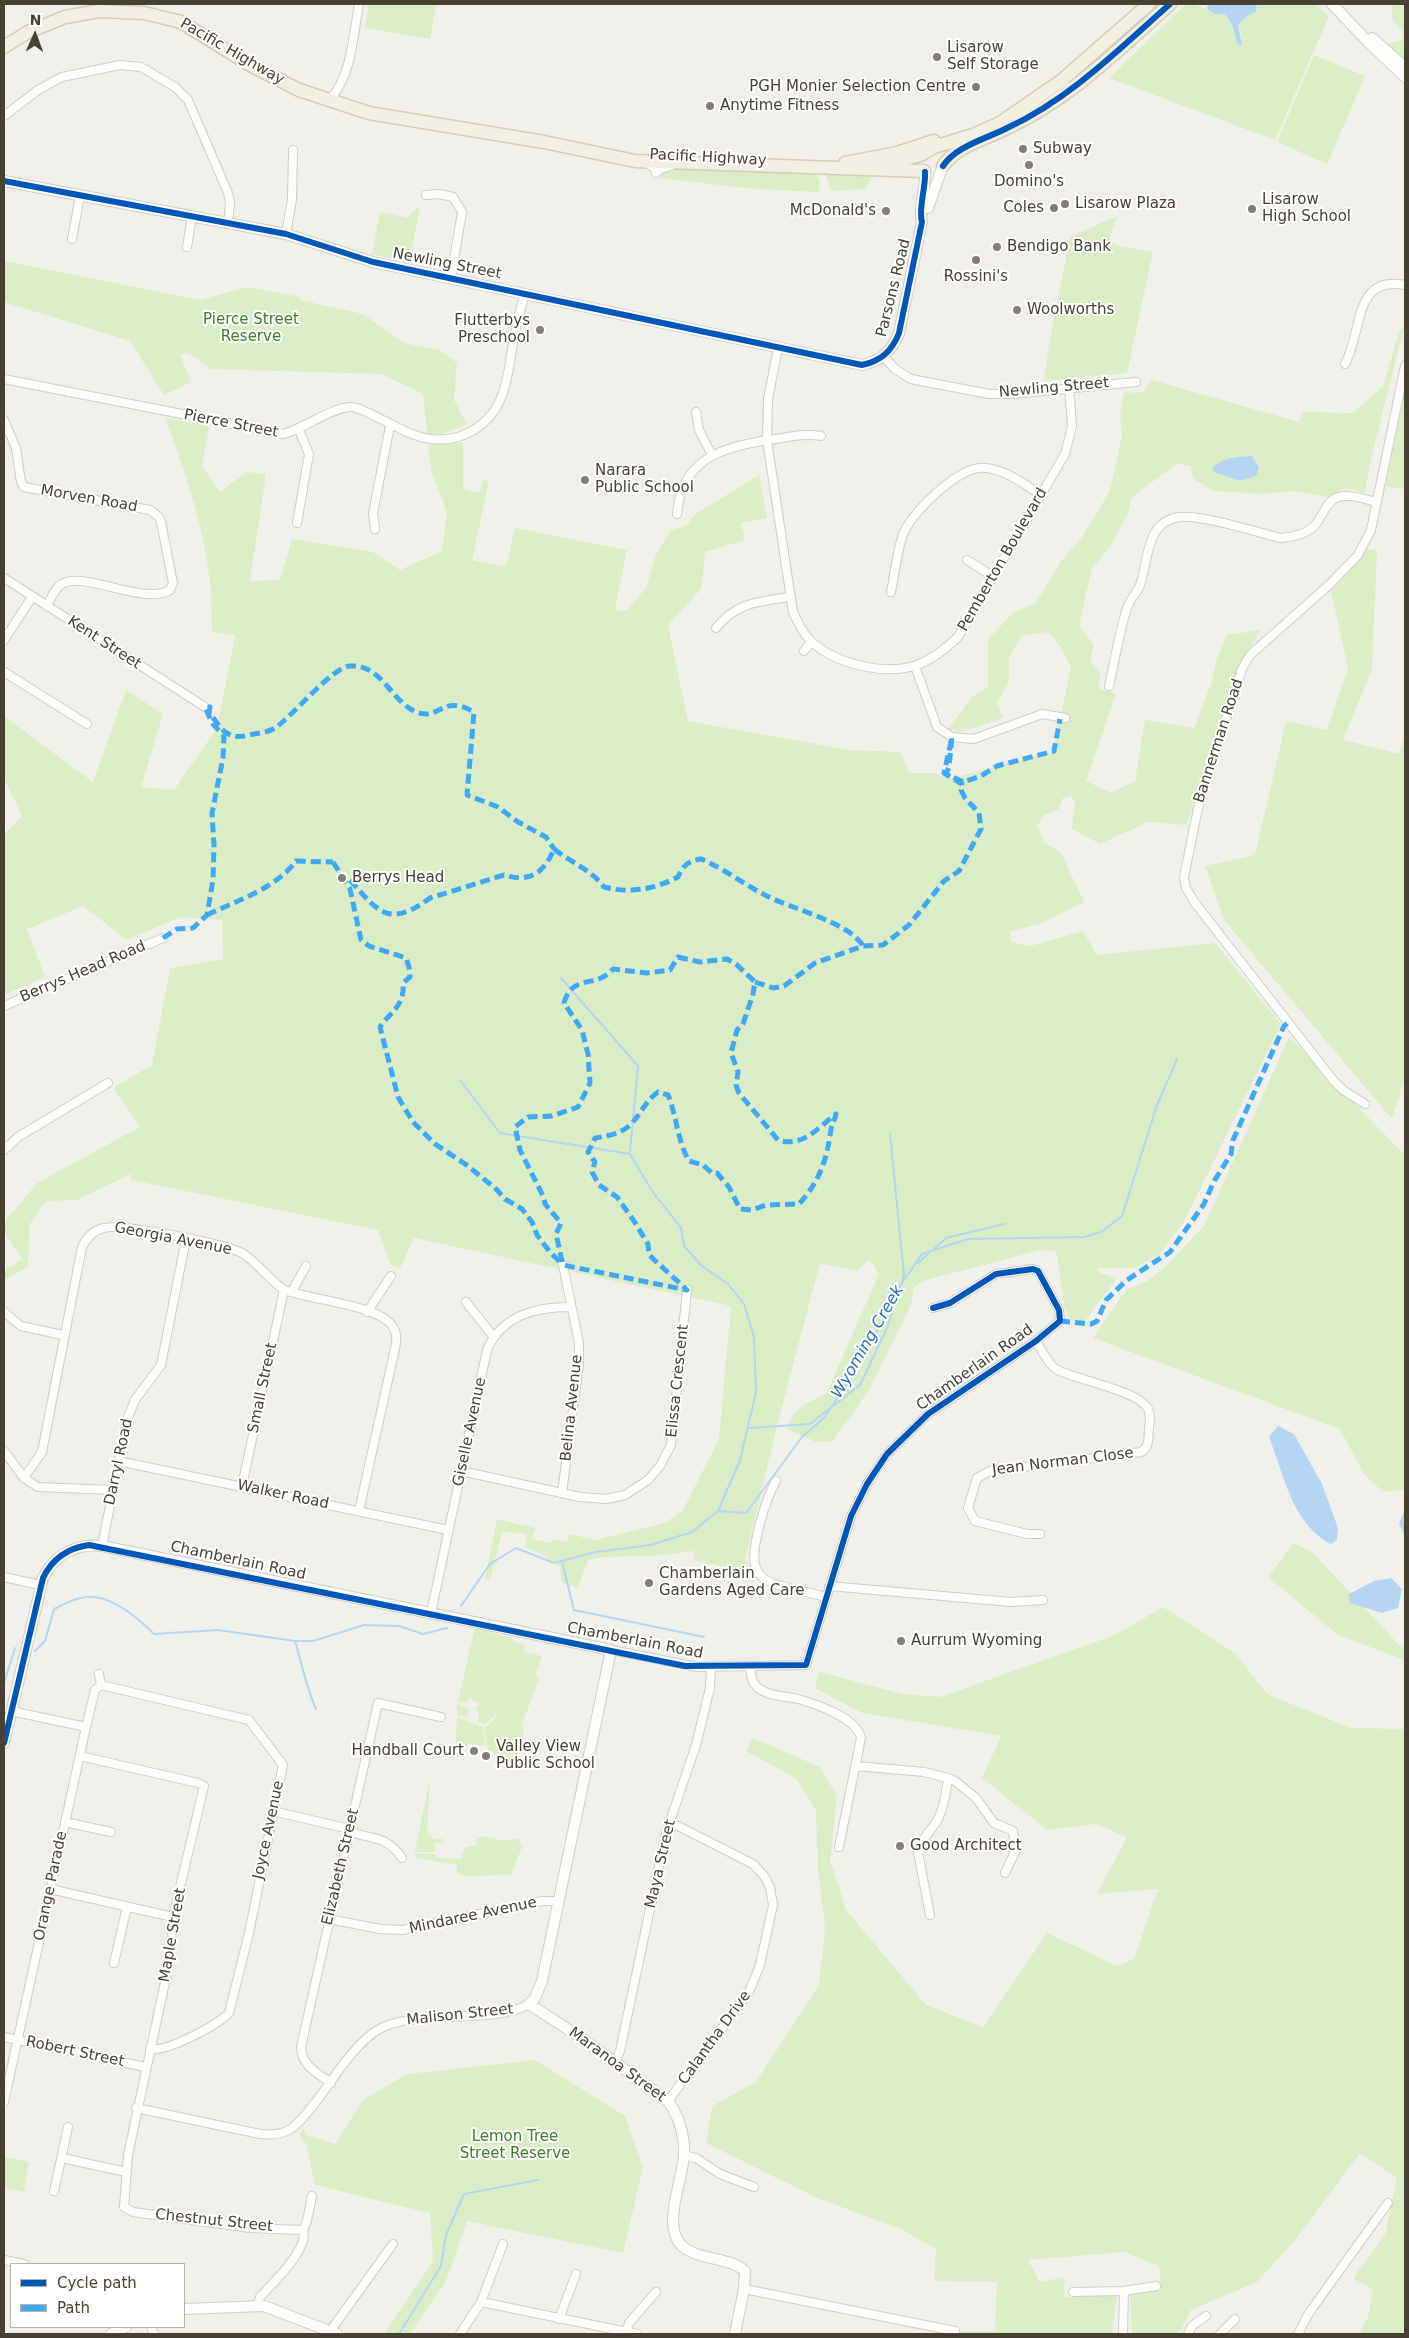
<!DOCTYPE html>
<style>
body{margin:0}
#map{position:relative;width:1409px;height:2338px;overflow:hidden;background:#f0efea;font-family:"DejaVu Sans",sans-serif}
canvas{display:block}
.frame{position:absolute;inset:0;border:5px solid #474134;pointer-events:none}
.legend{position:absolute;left:10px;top:2263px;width:175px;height:65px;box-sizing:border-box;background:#fff;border:1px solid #b5b3ae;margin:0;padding:6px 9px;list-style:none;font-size:15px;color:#474134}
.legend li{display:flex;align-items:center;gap:10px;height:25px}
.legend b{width:25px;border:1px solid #b5b3ae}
.north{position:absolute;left:10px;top:10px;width:50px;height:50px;-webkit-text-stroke:4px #fff;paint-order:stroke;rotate:2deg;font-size:14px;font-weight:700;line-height:20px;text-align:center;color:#474134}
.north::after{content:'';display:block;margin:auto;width:18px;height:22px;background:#474134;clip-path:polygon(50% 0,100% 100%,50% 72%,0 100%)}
</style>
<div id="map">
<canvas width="1409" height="2338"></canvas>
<div class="frame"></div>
<ul class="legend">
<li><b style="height:6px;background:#0057b8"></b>Cycle path</li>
<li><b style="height:6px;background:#3fa9f5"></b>Path</li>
</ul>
<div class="north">N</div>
</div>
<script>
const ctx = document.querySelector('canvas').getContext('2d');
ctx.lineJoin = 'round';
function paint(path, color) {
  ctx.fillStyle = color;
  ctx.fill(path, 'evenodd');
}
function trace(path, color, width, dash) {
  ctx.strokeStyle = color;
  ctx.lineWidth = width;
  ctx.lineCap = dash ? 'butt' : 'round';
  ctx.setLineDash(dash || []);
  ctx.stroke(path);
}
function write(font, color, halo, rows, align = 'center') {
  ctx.font = font + ' "DejaVu Sans",sans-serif';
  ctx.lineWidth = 4;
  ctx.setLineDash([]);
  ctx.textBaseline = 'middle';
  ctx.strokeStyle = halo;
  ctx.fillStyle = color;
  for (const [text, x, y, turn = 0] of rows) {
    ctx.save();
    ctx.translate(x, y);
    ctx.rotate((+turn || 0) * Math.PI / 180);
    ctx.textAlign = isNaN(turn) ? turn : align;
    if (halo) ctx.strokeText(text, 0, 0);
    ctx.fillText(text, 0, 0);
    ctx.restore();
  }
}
const green = new Path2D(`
 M369,4H436L430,39L365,28Z
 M1186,4C1201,4 1210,14 1224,14L1231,19L1232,29L1241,37L1238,25L1247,16L1256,12L1257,4H1315L1329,16L1275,140L1109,78Z
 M1393,4H1405V61L1387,44L1403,40L1404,32L1391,19Z
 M1314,55L1365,76L1327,164L1277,142Z
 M667,169L810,173L819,178V192L753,189L661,178V174Z
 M825,172L873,175L865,189L831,191Z
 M418,206L420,209L409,262L372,254L380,212L408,218Z
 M1117,216L1109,238L1118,246L1153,252L1127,373L1044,381L1049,345L1070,237Z
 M4,261L200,300L248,287L300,297V300L363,314L404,343L440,350L457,363L454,400L467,424L441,434H427L423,394L381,374L211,369L188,353L180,354L191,382L164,395L130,341L4,302Z
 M1404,328L1371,458L1365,493L1346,488L1328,497L1295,491L1261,494L1213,491L1194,479L1190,466L1178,463L1132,497L1128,514L1110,547L1092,568L1079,626L1094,645L1090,661L1101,674L1098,688L1116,694L1086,781L1111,793L1135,781L1145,720L1194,728L1211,684L1217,658L1227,635L1260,630L1240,667L1186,825L1148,822L1100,844L1072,829L1075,804L1071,796L1062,799L1059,809L1044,815L1037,826L1044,842L1061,853L1084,902L1040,924L1010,931L1011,942L1030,946L1083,931L1097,955L1215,943L1281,1024L1185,1220L1158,1256L1132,1268H1097L1100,1273L1117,1278L1085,1321L1072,1320L1065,1309L1056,1251L1040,1250L923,1281L914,1287L911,1305L867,1393L832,1442H816L786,1429C795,1407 805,1404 826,1394L879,1274L869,1259L857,1271L820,1263L777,1426L745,1560L750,1571L722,1572L725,1567L693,1560L695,1551L654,1556L603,1557L588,1560L578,1588L562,1582L560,1567L541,1554L525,1547L527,1534L502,1532L490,1580L485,1579L497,1519L535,1528L532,1539L552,1543L553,1539L567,1542L569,1534L595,1540L665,1523L683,1510L719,1439L731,1306L414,1238L400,1268L390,1264L378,1230L131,1180V1174L77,1200L46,1201L30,1224L28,1267L4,1280V1271L22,1259L4,1232V1223L37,1183L140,1127L113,1088L152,1065L170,968L223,959L222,920L180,917L127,940L83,906L27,929L45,977L4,995V835L22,816L4,778V716L93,782L126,690L163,714L141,787L174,790L217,728L235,635L212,632C211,614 212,594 209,575C202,520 184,469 165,418L209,426L202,466L220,492L246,472L266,474L250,581L280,580L292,539L373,552L400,570L442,551L447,512L431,470L428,445L463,443V489L479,493L483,480L489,481L472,560L506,567L515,528L627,550L615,610L626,611L646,588L656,554L671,530L686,526L694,515L759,475L767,518L741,523L745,540L705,552L701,589L668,625L688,721L849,750L901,752L909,773H934L949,779L1053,751L1071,668L1060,646L1048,632L1022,636L1009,657V682L997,703L1003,718L961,732L948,729L972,697L988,687V639L1014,612L1036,603L1060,562L1081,539L1110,491L1122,435L1120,414L1124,393L1144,392L1152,380L1299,422L1302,412L1352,413L1383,387L1399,331Z
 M1405,390V486L1399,489L1385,486Z
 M1368,549L1377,550L1372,669L1343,740L1399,754L1405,735V1076L1392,1119L1224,920L1205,866L1255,855L1286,721L1327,730L1348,668L1331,591Z
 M1289,1037L1405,1155V1489L1383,1492L1364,1474L1340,1429L1093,1338L1126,1290L1147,1281L1164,1268L1204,1226Z
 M1293,1543L1313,1553L1402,1648L1405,1646V1660L1338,1635L1268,1577Z
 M1163,1607L1236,1654L1267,1694L1351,1728L1405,1729V2334H1359L1368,2317L1373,2290L1353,2278L1385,2235L1397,2178L1360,2153L1296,2239L1257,2282L1191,2310L1179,2334H1132L1130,2291L1161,2290L1159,2266L1124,2252L1028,2260L1040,2282L1065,2277L1064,2297L1117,2296L1112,2334H954L955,2331H995L997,2282L934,2281L936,2249L901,2229L817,2198L706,2143L712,2106L756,2082L819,1985L825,1927L818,1871L816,1810L796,1778L746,1751L753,1738L820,1767L837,1796L830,1860L846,1910L926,2005L983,2027L1047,1933L1117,1966L1134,1959L1158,1889L1097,1894L1127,1837L1096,1824L1047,1830L982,1778L1001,1736L862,1713L815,1688L819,1672L902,1694L940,1697L1115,1635Z
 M475,1628L515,1640V1642L525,1644L524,1652L542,1656L535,1678L538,1676V1681L521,1727L524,1728L522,1742H517L514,1749L510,1751L524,1753L518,1754L516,1762L488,1750L484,1728L495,1719L499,1698L495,1716L485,1724L477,1722L479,1712L473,1709H476L479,1704L470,1698L467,1703L458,1701Z
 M457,1704L470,1710L466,1717L457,1715Z
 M457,1717L483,1727L485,1746L469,1743L458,1757L455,1755Z
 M534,1740L541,1742L534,1770L519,1763V1762L528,1764Z
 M430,1778L427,1832L434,1839H444L443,1843H435V1852H415Z
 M483,1836L501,1840L519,1839L522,1847L511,1875L468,1876L457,1873V1865L414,1857L415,1853L436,1854V1858L461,1859L465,1848L476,1845L477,1839Z
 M535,2060L625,2116L643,2167L623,2253L467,2221L446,2281L410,2334H384L433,2261L430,2213L315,2185L306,2144L299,2136L303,2128L306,2135L335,2144L363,2100L407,2074Z
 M4,2157L29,2162L24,2192L4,2188Z`);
const water = new Path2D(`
 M1211,4H1257L1256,12L1247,16L1238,25L1242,45H1238C1234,34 1233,21 1224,14H1214L1206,8Z
 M1252,456L1259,467L1256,476L1240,481L1214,472L1213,468C1221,457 1240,457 1252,456Z
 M1278,1426L1294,1434L1322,1484L1338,1528L1337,1540L1331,1544C1292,1524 1284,1475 1269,1437Z
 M1405,1510V1537L1399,1523Z
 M1391,1578L1402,1589L1398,1608L1382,1613L1350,1603L1349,1594L1374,1581Z`);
const stream = new Path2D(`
 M561,978L638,1066L630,1153
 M460,1080L500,1133L630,1154
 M890,1134L904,1275L902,1283
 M630,1154L652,1191L681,1228L684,1246L702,1266L728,1284L744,1304L754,1337L756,1392L740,1460L718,1511
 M933,1250L946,1238L1004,1224
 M918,1263L929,1253
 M833,1406L860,1385L887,1328L900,1287
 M749,1428L810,1424L829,1409
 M562,1562L574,1610L704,1637
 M461,1606L490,1564L516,1548L554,1563L596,1552L651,1545L692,1532L718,1511L746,1513L802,1437L824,1418L862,1361L893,1296L922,1254L968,1239L1084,1237L1101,1232L1122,1216L1156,1108L1177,1059
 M295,1641C302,1664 306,1687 316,1709
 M35,1651L45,1641L54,1609C65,1604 78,1596 91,1597C114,1597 139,1619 154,1634L218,1630L295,1641H313L364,1625L399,1626L423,1634L447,1628
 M4,1683L15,1648
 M399,2334L441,2266L446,2235L464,2194L538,2180`);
const minor = new Path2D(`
 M329,101C352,75 353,37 359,4
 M4,116L38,90L62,77L120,65L141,67L175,87L188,100L228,193L230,203L228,223
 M647,163L654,168L656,173L661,169L670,166
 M426,195L439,194L453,197L462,212L451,277
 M286,234L292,200L293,150
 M72,239L80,196
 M187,247L192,216
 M778,348L768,399L767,440L793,612C798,622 802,633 811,641C835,664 885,676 917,665C933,659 945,649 958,637L1065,454L1072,426L1069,387
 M884,357L895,369L911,379L989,394H1013L1136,382
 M1345,364C1363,331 1353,275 1405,285
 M4,379L283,434C303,429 331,408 350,407C361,406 397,429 412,434C453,450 494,429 505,386C510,369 511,350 515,333C517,319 522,306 525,293
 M696,412L699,430L712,455
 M4,420L16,448L21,482L24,487L150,510L159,517L161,522L173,583L170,590C144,606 83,570 62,584C55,588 51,598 47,606
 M677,514C681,460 721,447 768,440C786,438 802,433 821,436
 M297,523L309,454L299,430
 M375,529L373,513L390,426
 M967,560L994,577
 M4,578L205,707
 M891,592C895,573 897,549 904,532C915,509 960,465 986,468C1006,470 1024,484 1041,495
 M716,628C737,602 758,602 789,597
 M4,640L32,597
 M804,651L811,642
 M915,666L937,727L952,737L974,739L1042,714L1065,718
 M4,672L87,724
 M1109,686C1115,660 1119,633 1127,608C1130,599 1137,593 1140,585C1149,560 1145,522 1179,517C1200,514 1257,532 1280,538C1293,537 1311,534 1318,521C1323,514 1326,504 1334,499C1345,492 1365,499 1376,502
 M4,1006L163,938
 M1365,1104L1343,1090L1333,1080L1195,903L1186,888L1184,877L1198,808L1242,669L1250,655L1329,585L1358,555L1371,530L1405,366
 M4,1150L18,1137L108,1083
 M292,1291L306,1266
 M466,1302L493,1336
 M4,1312L21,1326L63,1335
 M367,1312L391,1276
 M1036,1341C1042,1350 1047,1363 1056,1369C1074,1380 1139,1390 1148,1409C1151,1415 1150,1422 1149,1428C1148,1438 1150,1447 1141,1452L990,1471L977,1478L968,1508L975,1521L1027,1534H1040
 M4,1451L24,1478L38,1487L113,1490
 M118,1461L448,1530
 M461,1471L580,1497L607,1499L625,1495L648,1480L660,1466L671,1445L687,1290
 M24,1478L42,1452L82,1247C87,1237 93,1230 104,1228C122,1223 224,1244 242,1253C255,1260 275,1286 285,1290C311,1300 371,1304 390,1323C396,1329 397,1336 396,1344L359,1511
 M776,1481C766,1498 751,1546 755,1565C758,1575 764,1580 774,1584L826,1597
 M242,1486L284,1290
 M562,1493L579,1364V1343L563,1265
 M102,1546L127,1420L135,1400L161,1365L186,1239
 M4,1577L40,1585
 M829,1586L1011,1602L1043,1600
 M431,1613L487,1350C502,1315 536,1307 570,1307
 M611,1650L698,1667L806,1665L851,1516L867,1484L887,1454L928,1414L1036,1341L1060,1321L1059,1310L1038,1271L1033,1269L996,1274L950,1303L933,1308
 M751,1666C750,1674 751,1681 757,1687C767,1696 785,1696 798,1699C816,1704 857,1718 861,1738L839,1847
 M101,1685L249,1720L283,1765L249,1933L229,2013C216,2026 167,2052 150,2049
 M11,1711L86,1727
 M80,1756L198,1783L204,1786L173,1917L170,1959L128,2155L124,2207L133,2212L250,2228L303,2230
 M856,1766L924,1772L948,1778L955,1781L976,1798L994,1823L1013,1831L1016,1850L1005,1873
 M273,1811L345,1828C368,1843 382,1830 402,1858
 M65,1822L111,1832
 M50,1889L173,1917
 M930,1915L918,1852C921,1839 930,1832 937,1821C944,1808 946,1792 948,1778
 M329,1919L380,1929L403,1930L542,1901H559
 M114,1963L127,1907
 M4,2037L145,2067
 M615,2062L620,2051L666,1833L696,1745L710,1688L711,1667
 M331,2083C317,2073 301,2065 301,2047L378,1703L441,1717
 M668,2101L749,1992L760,1965L773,1905L770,1887L764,1876L753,1864L670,1822
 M4,2102L86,1727L95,1690L101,1685L99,1674
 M136,2108L260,2134C270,2135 280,2135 289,2130C300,2124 307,2112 315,2103C332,2081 353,2046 376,2031C413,2007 491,2026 529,2004
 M684,2155L696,2158L720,2174L754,2187
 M62,2158L126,2172
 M54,2191L68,2127
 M4,2260L24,2264
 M744,2289L955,2331
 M1124,2291L1156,2286
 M1073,2292L1124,2291L1123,2334
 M481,2302L637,2334
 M258,2306L260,2297C272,2284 310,2248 303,2230L307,2221L312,2196
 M559,2319L576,2274
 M151,2327L154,2334
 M626,2332L629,2323L656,2292
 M328,2334L393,2244
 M460,2334L481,2302L503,2244
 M1188,2334L1192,2326L1206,2316
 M1220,2334L1235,2319
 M1298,2334L1309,2313L1388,2203`);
const tertiary = new Path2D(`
 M1332,4L1370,44L1405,77
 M1372,38L1405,67
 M4,181L286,234L373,262L862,365C881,361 892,351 899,333L922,222C918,208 926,188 925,172
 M928,208L942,168
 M4,1743L43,1578C54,1555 76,1543 102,1546L611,1650L542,1981L535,1998L529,2004L583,2039L668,2101C679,2116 685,2136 684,2155C683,2179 662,2225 681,2245C698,2261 728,2256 745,2271L744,2289L735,2334
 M184,2309L264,2306L337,2334
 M111,2334L126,2327`);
const primary = new Path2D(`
 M4,47L28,32L65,17L99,11L144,13L181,22L252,66L299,90L369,113L544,142L635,161L924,171
 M925,152L934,147L973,135L1000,123L1061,81L1149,4
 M845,163L897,153L934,141
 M875,164L902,160L923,154
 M943,166C956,146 986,139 1007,128C1070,99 1119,49 1170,4`);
const quiet = new Path2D(`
 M554,849C570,862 592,870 604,887C630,894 655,889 678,877C683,865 688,861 701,859C725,869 746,886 769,897C793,909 850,923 863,946
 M333,862L350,889L361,940L369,946L406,958L409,967L410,977L403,983C405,1006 391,1011 380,1027L398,1097L413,1122L435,1144L468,1166L496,1189L505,1199L522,1209L532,1222L537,1235L549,1251L563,1265
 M350,880C379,913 389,928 430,898L504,875C530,883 544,873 554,849
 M207,915C238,900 275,889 296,861L333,862
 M163,938L177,929L193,928L207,915L213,880L214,845L212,813L223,758L224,736L212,723L205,707H210L209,714C216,719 219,729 227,733C235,738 241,737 249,735C257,733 267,733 275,728C293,716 332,667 350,666C381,664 390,699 414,711C439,723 441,693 474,712L467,795L498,807L518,822L546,837L554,849
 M678,957L700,962L727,959L736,964L755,982L753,994L743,1024L737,1030L731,1053L738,1072L736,1085L739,1093L778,1140C804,1148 818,1127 836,1114C835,1120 832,1123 831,1129C827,1159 820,1181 799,1204L766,1205L752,1210L740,1209L729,1187L717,1173H712L703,1165L689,1161C677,1140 677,1117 668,1095L658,1092C645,1101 641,1115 629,1126C620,1134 607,1136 595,1138L588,1152L595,1162L592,1172L599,1185L617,1197L634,1221L648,1244L649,1255L687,1290L563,1265L556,1234L561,1223L545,1204L544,1198L520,1150L515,1127L528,1117L552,1116L578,1107L590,1083L588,1054L582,1030L564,1003C572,973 597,989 613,969L647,973L670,970Z
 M755,982L773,988L784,986L815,963L863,946L883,945L909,925L944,881L959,871L981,829L979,813L965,798L961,790L962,784L944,773L952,737L949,767L946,774L963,782L981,776L997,766L1054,751L1060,719
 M1060,1321L1091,1324L1097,1321L1106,1300L1127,1280L1170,1252L1204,1204L1213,1183L1231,1154L1233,1140L1284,1026L1288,1023`);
const cycleway = new Path2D(`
 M943,166C956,146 986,139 1007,128C1070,99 1119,49 1170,4
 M4,181L286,234L373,262L862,365C881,361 892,351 899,333L922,222C918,208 926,188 925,172
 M4,1743L43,1578C52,1559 68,1548 89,1545L685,1666L806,1665L851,1516L867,1484L887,1454L928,1414L1036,1341L1060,1321L1059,1310L1038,1271L1033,1269L996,1274L950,1303L933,1308`);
const markers = [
 [937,57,5,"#827e74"],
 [976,87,5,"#827e74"],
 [710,106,5,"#827e74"],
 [1023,149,5,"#827e74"],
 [1029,165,5,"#827e74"],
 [1065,204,5,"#827e74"],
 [1054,208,5,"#827e74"],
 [1252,209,5,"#827e74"],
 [886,211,5,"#827e74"],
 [997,247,5,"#827e74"],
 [976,260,5,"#827e74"],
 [1017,310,5,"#827e74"],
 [540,330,5,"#827e74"],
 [585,480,5,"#827e74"],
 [342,878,5,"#827e74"],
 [649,1583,5,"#827e74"],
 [901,1641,5,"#827e74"],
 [474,1751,5,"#827e74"],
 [486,1756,5,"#827e74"],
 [900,1846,5,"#827e74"]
];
const poiNames = [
 ["Lisarow",947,48],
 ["Self Storage",947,65],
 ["PGH Monier Selection Centre",966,87,"right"],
 ["Anytime Fitness",720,106],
 ["Subway",1033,149],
 ["Domino's",1029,182,"center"],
 ["Lisarow",1262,200],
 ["High School",1262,217],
 ["Lisarow Plaza",1075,204],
 ["Coles",1044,208,"right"],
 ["McDonald's",876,211,"right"],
 ["Bendigo Bank",1007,247],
 ["Rossini's",976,277,"center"],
 ["Woolworths",1027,310],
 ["Flutterbys",530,321,"right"],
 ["Preschool",530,338,"right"],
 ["Narara",595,471],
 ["Public School",595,488],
 ["Berrys Head",352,878],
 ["Chamberlain",659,1574],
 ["Gardens Aged Care",659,1591],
 ["Aurrum Wyoming",911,1641],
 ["Valley View",496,1747],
 ["Public School",496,1764],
 ["Handball Court",464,1751,"right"],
 ["Good Architect",910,1846]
];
const streetNames = [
 ["Pacific Highway",232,52,30],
 ["Pacific Highway",708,158,3],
 ["Newling Street",447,264,11],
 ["Parsons Road",894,288,-76],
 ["Newling Street",1054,388,-5],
 ["Pierce Street",231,424,11],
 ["Morven Road",89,499,10],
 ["Pemberton Boulevard",1003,560,-60],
 ["Kent Street",104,643,33],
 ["Bannerman Road",1219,741,-72],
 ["Berrys Head Road",83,972,-23],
 ["Georgia Avenue",173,1239,11],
 ["Chamberlain Road",975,1368,-35],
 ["Elissa Crescent",678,1381,-84],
 ["Small Street",263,1388,-78],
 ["Belina Avenue",572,1408,-84],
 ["Giselle Avenue",470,1432,-78],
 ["Darryl Road",119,1462,-78],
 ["Jean Norman Close",1063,1462,-7],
 ["Walker Road",283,1495,12],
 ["Chamberlain Road",238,1561,12],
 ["Chamberlain Road",635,1641,11],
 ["Joyce Avenue",269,1830,-78],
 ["Maya Street",661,1864,-77],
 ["Elizabeth Street",341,1867,-77],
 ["Orange Parade",51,1886,-78],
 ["Mindaree Avenue",473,1916,-12],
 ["Maple Street",173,1935,-80],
 ["Malison Street",460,2015,-6],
 ["Calantha Drive",715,2038,-54],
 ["Robert Street",75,2052,12],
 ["Maranoa Street",617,2065,36],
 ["Chestnut Street",214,2221,6]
];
const parkNames = [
 ["Pierce Street",251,320],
 ["Reserve",251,337],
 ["Lemon Tree",515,2137],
 ["Street Reserve",515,2154]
];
const waterNames = [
 ["Wyoming Creek",868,1342,-60]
];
paint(green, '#dbedc7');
paint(water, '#b6d5f2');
trace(stream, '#b6d5f2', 2);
trace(minor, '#cecdc7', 10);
trace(tertiary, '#cecdc7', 12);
trace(primary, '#d4cdb5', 15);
trace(minor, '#fdfdfc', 8);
trace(tertiary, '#fdfdfc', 10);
trace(primary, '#f1eee3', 12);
trace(quiet, '#3fa9f5', 5, [10, 5]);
trace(cycleway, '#0057b8', 6);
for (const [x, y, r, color] of markers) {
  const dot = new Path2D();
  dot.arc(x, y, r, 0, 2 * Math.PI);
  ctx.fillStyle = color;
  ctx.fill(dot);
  trace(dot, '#fff', 2);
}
write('15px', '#474134', '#fff', poiNames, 'left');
write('15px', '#474134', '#fff', streetNames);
write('15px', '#3e7e23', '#fff', parkNames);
write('italic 16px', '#256fbb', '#fff', waterNames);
</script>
